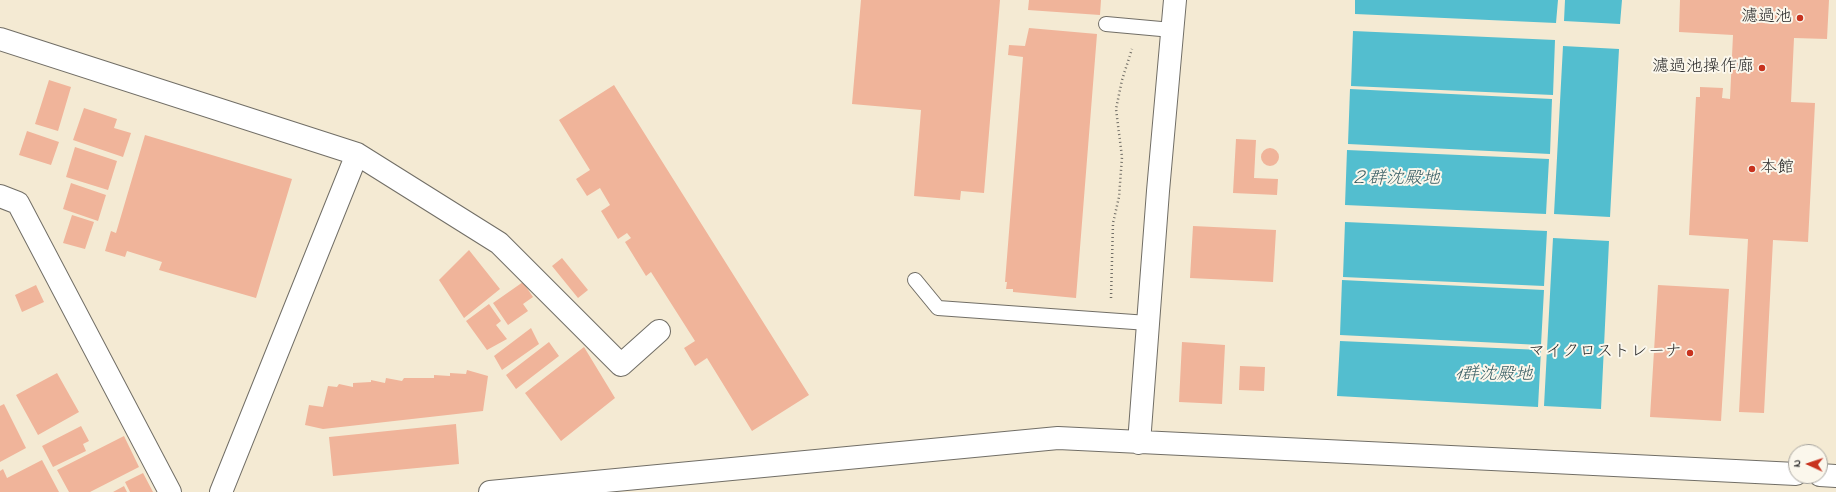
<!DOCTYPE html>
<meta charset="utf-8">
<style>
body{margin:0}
#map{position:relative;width:1836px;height:492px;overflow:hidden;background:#f4ead3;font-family:"Indie Flower",sans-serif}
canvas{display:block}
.north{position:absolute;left:1788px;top:444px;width:40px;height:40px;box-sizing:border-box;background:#fbf7ec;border:1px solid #a8a59f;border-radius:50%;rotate:273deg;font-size:11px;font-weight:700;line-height:16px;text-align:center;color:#2b2b2b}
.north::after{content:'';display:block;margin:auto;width:14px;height:18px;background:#c8321e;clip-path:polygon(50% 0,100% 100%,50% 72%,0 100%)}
</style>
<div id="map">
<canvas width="1836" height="492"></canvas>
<div class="north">N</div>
</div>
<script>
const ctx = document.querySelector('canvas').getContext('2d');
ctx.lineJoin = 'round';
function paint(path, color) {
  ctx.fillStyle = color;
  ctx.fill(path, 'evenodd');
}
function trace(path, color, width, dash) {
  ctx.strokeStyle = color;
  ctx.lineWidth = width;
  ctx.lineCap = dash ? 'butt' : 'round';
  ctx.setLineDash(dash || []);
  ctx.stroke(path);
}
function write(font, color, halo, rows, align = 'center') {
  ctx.font = font + ' "Indie Flower","Klee One",sans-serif';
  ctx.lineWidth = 4;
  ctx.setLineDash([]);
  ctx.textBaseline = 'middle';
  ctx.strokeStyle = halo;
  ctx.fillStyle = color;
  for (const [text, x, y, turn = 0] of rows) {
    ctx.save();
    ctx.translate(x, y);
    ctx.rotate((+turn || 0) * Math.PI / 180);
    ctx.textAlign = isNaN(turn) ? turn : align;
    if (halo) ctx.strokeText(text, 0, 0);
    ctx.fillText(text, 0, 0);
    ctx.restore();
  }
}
const water = new Path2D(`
 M1355,0H1558L1556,23L1355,14Z
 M1565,0H1622L1620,24L1564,21Z
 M1353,31L1555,40L1553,95L1351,86Z
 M1563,46L1619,49L1610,217L1554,214Z
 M1350,89L1552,99L1550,154L1348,144Z
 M1347,150L1549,159L1546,214L1345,205Z
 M1345,222L1547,231L1544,286L1343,277Z
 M1553,238L1609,241L1601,409L1544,406Z
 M1342,280L1544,290L1541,345L1340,335Z
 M1340,341L1541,350L1538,407L1337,396Z`);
const building = new Path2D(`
 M861,0H1000L984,193L961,191L960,200L914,196L921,110L852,104Z
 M1029,0H1101L1100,15L1028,10Z
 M1680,0H1829L1827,39L1794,38L1791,102L1815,103L1808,242L1773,240L1764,413L1739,412L1748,239L1689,235L1696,97H1700V87L1723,88L1722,98L1730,99L1733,35L1679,32Z
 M1029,28L1097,34L1076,298L1013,292V289H1006L1007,282H1005L1023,57L1008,55L1009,45L1025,46Z
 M49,80L71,87L58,131L35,124Z
 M614,85L809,395L752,431L707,358L695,366L684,348L695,341L651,272L646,276L625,242L631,238L627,233L618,239L601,211L610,205L600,188L587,196L576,179L590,170L559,120Z
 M84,108L117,119L114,128L131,133L123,157L73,140Z
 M27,131L59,142L51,165L19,155Z
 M145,135L292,179L256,298L159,270L162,262L127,251L125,257L105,251L111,231L116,233Z
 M1236,139L1256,140L1254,178L1278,179L1277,195L1233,193Z
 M75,147L117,161L108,190L66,177Z
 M1261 157a9 9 0 1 1 18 0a9 9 0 1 1-18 0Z
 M71,183L106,195L98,221L63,209Z
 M72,215L94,222L85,249L63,243Z
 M1193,226L1276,230L1273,282L1190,278Z
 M469,250L500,289L464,318L439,280Z
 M562,258L588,290L578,298L552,266Z
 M523,282L533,297L523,304L528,311L508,325L493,303Z
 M36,285L44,302L22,312L15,295Z
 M1658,285L1729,289L1721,421L1650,417Z
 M489,304L501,321L496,325L507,339L487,350L466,321Z
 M531,328L539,344L502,370L494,356Z
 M549,342L559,356L516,389L506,375Z
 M1182,342L1225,345L1222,404L1179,402Z
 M584,347L615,398L561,441L525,393Z
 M1240,366L1265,367L1264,391L1239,390Z
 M467,370L488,376L483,411L323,429L305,425L309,405L323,407L328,386L337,387L339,384L353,387V383L371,382V380L385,383L386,378L402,381L404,378H434V375L450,376V373L466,374Z
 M57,373L79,412L38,435L16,395Z
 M4,404L26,448L0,462V406Z
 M456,424L459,464L333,476L329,437Z
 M81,426L89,441L83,444L86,451L53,467L42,446Z
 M124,436L139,467L90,492H69L57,470Z
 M42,460L59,492H0V471L3,469L7,478Z
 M143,473L153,492H130L125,482Z
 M124,486L127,492H113Z`);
const path = new Path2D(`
 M1111,298L1113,223L1119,197L1122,157L1116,109L1122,80L1132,49`);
const service = new Path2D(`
 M1106,24L1172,30
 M915,280L938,308L1148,323`);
const minor = new Path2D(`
 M0,39L357,154L499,243L621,365L659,331
 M0,196L18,203L170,492
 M1139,443L1158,191L1175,0
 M221,492L357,154
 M490,492L1058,438L1533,461`);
const tertiary = new Path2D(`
 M1533,461L1796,474
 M1820,475L1836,476`);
const markers = [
 [1800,18,4,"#c8321e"],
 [1762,68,4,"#c8321e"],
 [1752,169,4,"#c8321e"],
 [1690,353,4,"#c8321e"]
];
const poiNames = [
 ["濾過池",1792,18],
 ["濾過池操作廊",1754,68],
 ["本館",1760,169,"left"],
 ["マイクロストレーナ",1682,353]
];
const waterNames = [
 ["２群沈殿地",1395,180],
 ["1群沈殿地",1494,376]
];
paint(water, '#53becf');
paint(building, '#f0b49a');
trace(service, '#716e66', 16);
trace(minor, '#716e66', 24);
trace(tertiary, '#716e66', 24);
trace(path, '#716e66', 2.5, [1, 3]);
trace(service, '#fff', 14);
trace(minor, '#fff', 22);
trace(tertiary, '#fff', 22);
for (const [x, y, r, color] of markers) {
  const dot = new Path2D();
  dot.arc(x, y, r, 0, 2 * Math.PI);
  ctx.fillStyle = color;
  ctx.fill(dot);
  trace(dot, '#fbf7ec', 1.5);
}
write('17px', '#2b2b2b', '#fbf7ec', poiNames, 'right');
write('italic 18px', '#395e64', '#fbf7ec', waterNames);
</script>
